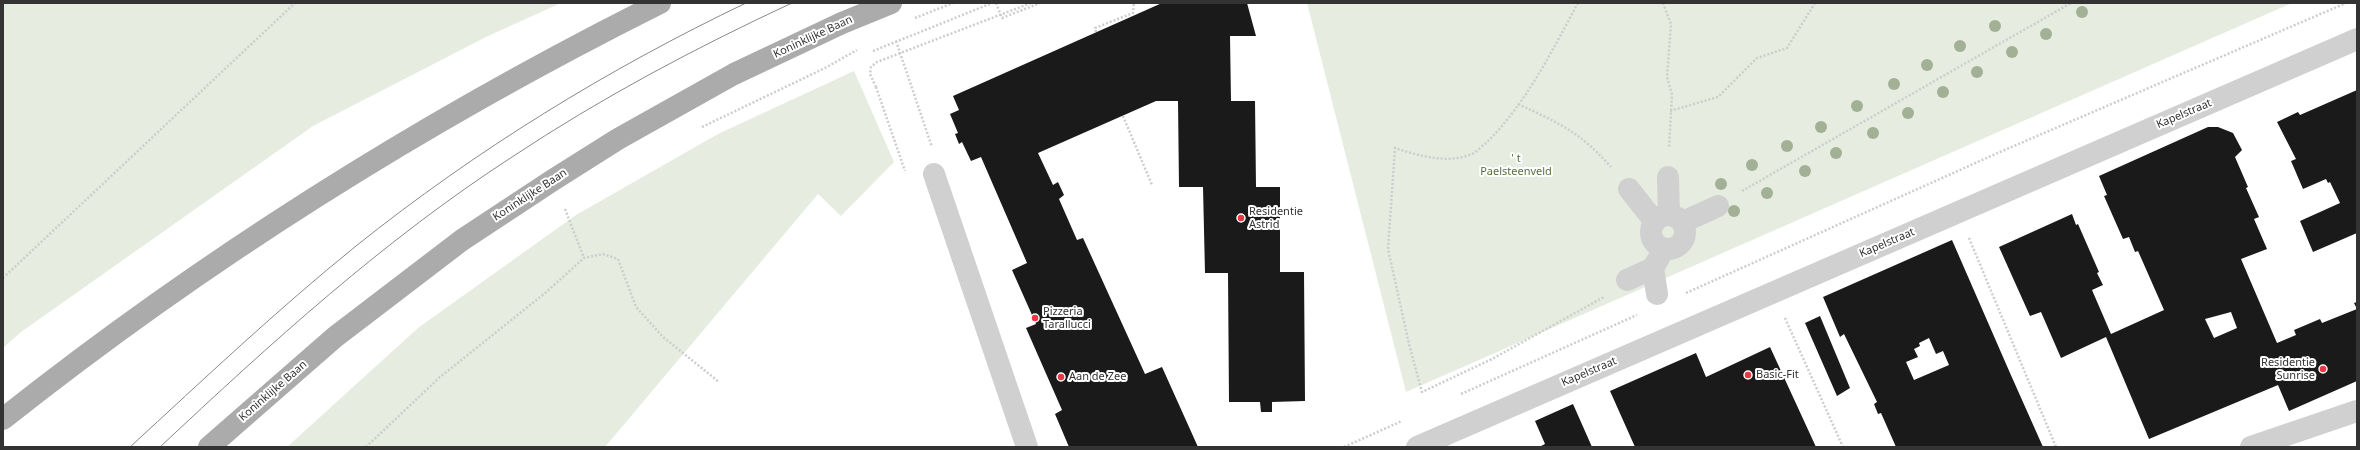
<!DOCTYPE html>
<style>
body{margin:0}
#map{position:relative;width:2360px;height:450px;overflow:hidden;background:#fff;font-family:"Noto Sans",sans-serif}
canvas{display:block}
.frame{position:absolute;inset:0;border:4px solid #333;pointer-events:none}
</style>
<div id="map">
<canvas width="2360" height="450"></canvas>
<div class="frame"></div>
</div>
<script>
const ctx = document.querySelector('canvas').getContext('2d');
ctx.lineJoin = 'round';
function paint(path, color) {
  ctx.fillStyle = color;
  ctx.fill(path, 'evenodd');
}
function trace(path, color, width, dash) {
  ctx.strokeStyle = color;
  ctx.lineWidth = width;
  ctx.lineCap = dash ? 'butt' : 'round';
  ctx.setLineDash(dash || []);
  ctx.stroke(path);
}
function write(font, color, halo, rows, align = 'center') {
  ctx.font = font + ' "Noto Sans",sans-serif';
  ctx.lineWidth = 4;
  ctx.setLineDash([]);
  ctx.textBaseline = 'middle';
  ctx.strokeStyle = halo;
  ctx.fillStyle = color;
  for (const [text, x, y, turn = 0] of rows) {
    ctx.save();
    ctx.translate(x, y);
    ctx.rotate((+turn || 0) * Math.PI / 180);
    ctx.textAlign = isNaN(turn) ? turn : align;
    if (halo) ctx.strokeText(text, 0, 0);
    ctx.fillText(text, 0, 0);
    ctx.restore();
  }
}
const green = new Path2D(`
 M3,3H561L488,36L313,126L21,332L3,348Z
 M1307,3H2292L1406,392Z
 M854,71L894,162L841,216L818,194L605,447H287L418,328L576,215L718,134Z`);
const building = new Path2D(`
 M1162,3H1247L1256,36H1230L1231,101H1255L1256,187H1280V272H1304L1305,401L1272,402V412H1261L1260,402H1229L1228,273H1205L1203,187H1179L1178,101H1156L1038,153L1053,185L1058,182L1064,195L1059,199L1077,240L1083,238L1145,374L1162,367L1198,447H1069L1055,414L1062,410L1026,328L1036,324L1012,270L1027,263L981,157L971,161L962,142L959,144L955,134L958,133L950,114L959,110L953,96Z
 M2357,90V233L2313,252L2300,221L2340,203L2330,182L2328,183L2326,179L2303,189L2291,161L2296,159L2277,122L2298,112L2300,115Z
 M2208,127H2218L2233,133L2242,150L2235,157L2248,187L2246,188L2259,217L2254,219L2267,249L2241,259L2277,343L2296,335L2294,330L2320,319L2322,323L2357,309L2354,303L2357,302V381L2289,411L2278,385L2149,439L2106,337L2061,358L2041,312L2030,316L1999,247L2072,214L2076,225L2078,224L2099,272L2097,273L2103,285L2092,290L2111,334L2164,310L2138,251L2135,252L2129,237L2123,239L2104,196L2107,195L2099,176ZM2231,312L2237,328L2214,338L2205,319Z
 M1952,240L2010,373L2043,447H1896L1881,413L1878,414L1874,404L1877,402L1844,334L1840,337L1823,297ZM1929,338L1936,354L1943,351L1949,365L1914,380L1906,362L1918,357L1914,349L1920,346L1919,343Z
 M1820,316L1850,388L1837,396L1805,323Z
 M1770,347L1816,447H1635L1610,391L1696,353L1706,377Z
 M1573,404L1592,447H1539L1545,444L1535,421Z`);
const path = new Path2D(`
 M996,3L1002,18L1040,3
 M1578,3C1552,51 1526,104 1486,143C1482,146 1477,152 1472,154C1447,164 1419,156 1395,148L1388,249L1409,344L1422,392L1492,359L1604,297
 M1663,3L1671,24L1667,77L1672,95L1669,148
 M915,18L953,3
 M1096,32L1095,28L1133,13L1134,3
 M896,41L932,147
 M873,51L992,3
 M876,87L905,171
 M1518,104C1559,123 1580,132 1611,167
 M1670,111L1718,97L1757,58L1787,48L1815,3
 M1123,116L1152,185
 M702,127L825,68L857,50
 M1742,191L2071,3
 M565,209L584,258
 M1969,238L2056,447
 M3,278L295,3
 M1686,293L2000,152L2346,3
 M1785,318L1843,447
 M1461,394L1637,315
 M366,447L440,377L544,294L584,258L603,254L618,259L636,307L663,337L719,382
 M1344,447L1402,421`);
const minor = new Path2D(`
 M934,174L1027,447
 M1668,177L1669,214
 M1629,189L1655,222
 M1651 232a17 17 0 1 1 34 0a17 17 0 1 1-34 0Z
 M1683,222L1718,206
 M1627,280L1653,268
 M1657,294L1653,268L1664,249
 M1417,447L2357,39
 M2251,447L2357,411`);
const major = new Path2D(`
 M3,419C206,258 428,119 660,3
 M209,447L335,337L462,240L553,180L618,139L734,74L842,23L891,3`);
const tram = new Path2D(`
 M130,447C204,379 278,309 356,246C476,150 608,69 746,3
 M160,447C271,343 384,240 512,157C601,98 695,48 792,3`);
const pathBridge = new Path2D(`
 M876,87L870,74L871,67L877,62L1031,3`);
const trees = [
 [2082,12],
 [1995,26],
 [2046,34],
 [1960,46],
 [2012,52],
 [1927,65],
 [1977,72],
 [1894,84],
 [1943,92],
 [1857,106],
 [1908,113],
 [1821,127],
 [1873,133],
 [1787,146],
 [1836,153],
 [1752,165],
 [1805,171],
 [1721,184],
 [1767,193],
 [1734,211]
];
const markers = [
 [1241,218,4,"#e63946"],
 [1035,318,4,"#e63946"],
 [2323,369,4,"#e63946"],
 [1748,375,4,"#e63946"],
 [1061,377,4,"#e63946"]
];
const streetNames = [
 ["Koninklijke Baan",813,37,-25],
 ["Kapelstraat",2184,114,-23],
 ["Koninklijke Baan",530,195,-33],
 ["Kapelstraat",1887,243,-23],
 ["Kapelstraat",1589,372,-23],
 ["Koninklijke Baan",273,391,-41]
];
const parkNames = [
 ["' t",1516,159],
 ["Paelsteenveld",1516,172]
];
const poiNames = [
 ["Residentie",1249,212],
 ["Astrid",1249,225],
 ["Pizzeria",1043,312],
 ["Tarallucci",1043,325],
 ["Residentie",2315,363,"right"],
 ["Sunrise",2315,376,"right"],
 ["Basic-Fit",1756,375],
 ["Aan de Zee",1069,377]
];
paint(green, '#e6ecdf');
paint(building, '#1a1a1a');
trace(path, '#cdcdcd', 2.5, [2, 2]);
trace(minor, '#d0d0d0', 22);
trace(major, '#ababab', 22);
trace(tram, '#888', 1);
trace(pathBridge, '#cdcdcd', 2.5, [2, 2]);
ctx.fillStyle = '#a2b095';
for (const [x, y] of trees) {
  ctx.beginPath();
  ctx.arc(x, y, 6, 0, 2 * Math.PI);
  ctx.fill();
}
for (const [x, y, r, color] of markers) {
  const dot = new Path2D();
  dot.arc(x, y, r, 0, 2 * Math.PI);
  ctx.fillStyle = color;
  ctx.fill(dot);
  trace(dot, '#fff', 1.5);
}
write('11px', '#333', '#fff', streetNames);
write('11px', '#56703f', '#fff', parkNames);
write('11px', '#333', '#fff', poiNames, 'left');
</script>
